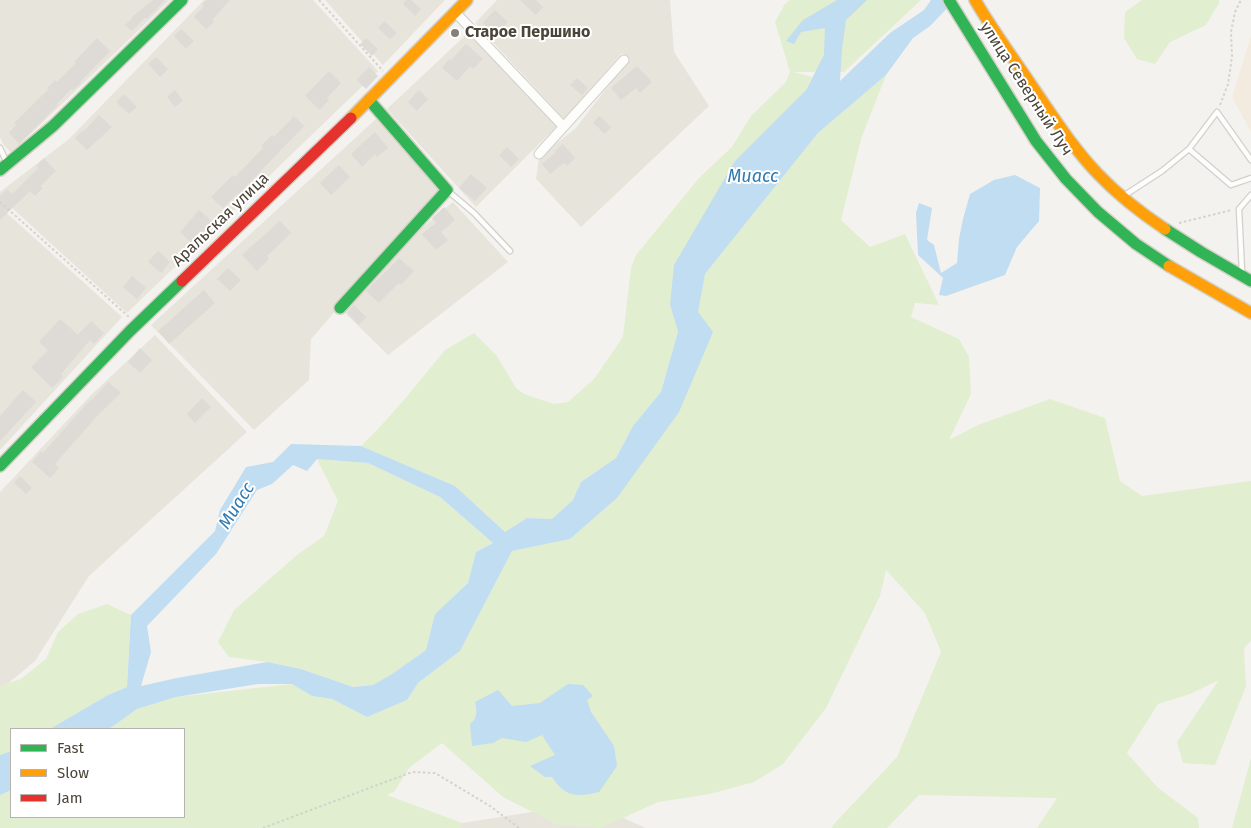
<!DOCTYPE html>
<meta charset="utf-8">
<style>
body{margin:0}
#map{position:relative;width:1251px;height:828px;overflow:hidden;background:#f4f2ee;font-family:"Fira Sans",sans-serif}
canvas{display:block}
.legend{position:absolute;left:10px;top:728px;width:175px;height:90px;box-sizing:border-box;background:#fff;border:1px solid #b7b4b0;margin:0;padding:6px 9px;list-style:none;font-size:15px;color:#4b4439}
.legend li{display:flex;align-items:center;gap:10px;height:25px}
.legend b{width:25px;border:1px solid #b7b4b0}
</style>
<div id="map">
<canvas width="1251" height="828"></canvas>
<ul class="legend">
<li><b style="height:6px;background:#30b455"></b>Fast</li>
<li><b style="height:6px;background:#ff9f0a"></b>Slow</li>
<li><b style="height:6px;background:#e5322d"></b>Jam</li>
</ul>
</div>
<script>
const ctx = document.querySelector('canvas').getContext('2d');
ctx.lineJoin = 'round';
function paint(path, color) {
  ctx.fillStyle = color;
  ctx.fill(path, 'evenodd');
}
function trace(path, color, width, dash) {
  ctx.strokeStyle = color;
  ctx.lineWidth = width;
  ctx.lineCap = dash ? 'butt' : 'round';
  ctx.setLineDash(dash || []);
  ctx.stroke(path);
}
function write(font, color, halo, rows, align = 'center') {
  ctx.font = font + ' "Fira Sans",sans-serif';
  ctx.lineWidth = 4;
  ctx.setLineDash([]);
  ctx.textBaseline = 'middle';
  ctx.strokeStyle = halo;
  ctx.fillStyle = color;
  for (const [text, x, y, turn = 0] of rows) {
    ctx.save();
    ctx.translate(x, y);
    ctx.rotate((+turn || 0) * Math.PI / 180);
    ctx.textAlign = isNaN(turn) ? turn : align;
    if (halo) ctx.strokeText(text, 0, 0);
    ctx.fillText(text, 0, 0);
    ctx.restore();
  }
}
const residential = new Path2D(`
 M0,0H170L11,153L3,144L0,137Z
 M204,0H313L378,71L127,313L0,197V192L69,139Z
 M325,0H445L383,65Z
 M497,0H670L674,52L709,106L581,227L536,179L539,157L575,129L629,59L622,53L564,119L475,23Z
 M470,31L557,126L476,207L387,109Z
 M377,118L442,189L311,339L309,380L254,430L151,325Z
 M453,202L508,262L388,355L344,312L422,228Z
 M0,207L122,317L0,450Z
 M155,335L247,432L89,576L35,661L0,690V492L91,395Z
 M589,803L646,828H460L462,823Z`);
const commercial = new Path2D(`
 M1251,36V132L1232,97Z`);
const green = new Path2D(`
 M790,0H921L844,72H793L812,77L806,90L735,161L670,305L678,330L661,392L633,426L616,458L581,482L573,500L552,519L527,518L505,532L455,486L361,446L377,430L404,400L445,350L474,333L497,356L516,388L524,394L554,404L568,402L594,379L623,337L631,268L636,255L699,178L732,147L751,116L786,82L790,72L775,22L785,4Z
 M1142,0H1219V3L1206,25L1170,42L1155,64L1137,59L1124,38L1125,12Z
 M886,75L861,139L841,220L870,247L905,234L939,305L915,303L911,317L959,339L969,357L971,394L949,440L978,425L1050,399L1105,418L1120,481L1142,496L1251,481V641L1244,648L1246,686L1215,765L1183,763L1177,742L1219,680L1190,694L1158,704L1127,753L1157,787L1198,818L1199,828H1037L1057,798L919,795L887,828H832L833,825L897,757L941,652L925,613L886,570L880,596L826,708L783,764L754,782L710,794L658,802L601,828L558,825L503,797L442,743L409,768L394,792L387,795L462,823L460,828H0V795L11,790V817H184V729H109L137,709L176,697L292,684L312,696L332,699L367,717L407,700L418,683L460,651L512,551L570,539L617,498L697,312L705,274L818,133Z
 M317,459L368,463L440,497L493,543L476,552L468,583L435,614L426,650L392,674L373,685L353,687L301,669L267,662L229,657L218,642L234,610L297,555L324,536L338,501Z
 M107,604L131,615L127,687L108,695L50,729H11V751L0,755V686L21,679L46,659L58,632L78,614Z
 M1251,758V828H1232Z`);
const water = new Path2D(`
 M837,0H867L846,20L842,49L840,81L890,33L924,10L931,0H955L930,26L913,38L886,75L818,133L705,274L698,312L713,332L679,412L617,498L570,539L512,551L460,651L418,683L407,700L367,717L332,699L312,696L292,684H258L176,697L137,709L109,729H50L108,695L127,687L131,615L215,531L220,510L246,467L273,462L291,444L361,446L455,486L505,532L527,518L552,519L573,500L581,482L616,458L633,426L661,392L678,331L670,305L674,265L735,161L806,90L824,55L825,28L801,32L794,44L786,41L803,20ZM317,459L368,463L440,497L493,543L476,552L468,583L435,614L426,650L392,674L373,685L353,687L301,669L267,662L177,678L141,686L151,652L147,626L216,554L257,490L272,484L293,465L307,471Z
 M1015,175L1040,188L1039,221L1017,247L1005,275L946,296L939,295L943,278L918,255L916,213L919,203L932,208L927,240L934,245L941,273L957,263L959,239L963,219L970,194L994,180Z
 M568,684L583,685L593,696L587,700L591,712L614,746L617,766L599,792C577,797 566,798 552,777H545L530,766L555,755L542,735L526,742L502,738L493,743L472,746L470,724C478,718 477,710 475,702L498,690L512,706L540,703Z
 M11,751V790L0,795V755Z`);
const building = new Path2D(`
 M153,0H165L154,12L146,19L145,17L132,31L125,25L133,17H132Z
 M207,0H230L212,20L214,22L206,29L194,17L204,6L202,4Z
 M406,0H411L421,9L415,16L403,4Z
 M520,0H536L543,7L536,15Z
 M495,10L508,22L496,35L483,23Z
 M384,21L397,33L390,39L378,28Z
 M181,29L194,41L186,49L174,36Z
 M97,38L110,51L80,82L81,83L73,90L71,89L57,104L58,105L19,144L9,133L16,125L14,123L49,89L47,88L55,80L57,82L76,63L74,62Z
 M366,38L378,49L372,56L360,44Z
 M466,44L483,59L473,69L470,66L457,81L442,68L449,59L451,60Z
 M156,57L168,69L160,77L148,64Z
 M637,66L652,82L640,93L636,88L621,100L611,88Z
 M369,67L378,76L366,89L357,80Z
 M329,71L341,83L327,98L329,100L320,110L305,96Z
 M577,78L588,88L582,95L570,85Z
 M175,90L183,101L175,107L167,97Z
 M419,90L428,99L417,111L408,102Z
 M124,94L137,107L129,114L116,102Z
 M99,115L112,127L87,150L75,138L83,130L84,131Z
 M294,116L304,126L254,178L239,194L238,193L223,208L211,197L233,175L235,177L263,148L261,146L272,135L274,137Z
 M599,116L611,127L605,134L593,123Z
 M375,132L388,148L377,157L375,154L362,167L351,154Z
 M563,144L575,158L567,166L564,163L550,174L542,164L555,153L554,152Z
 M507,147L519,159L511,167L499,155Z
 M44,158L56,171L40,186L43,188L35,196L30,191L0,220V196L7,189L12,194L38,168L36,166Z
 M339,165L350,177L331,195L320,183Z
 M471,174L487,188L475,201L459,188Z
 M444,207L455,220L441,232L448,240L436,250L422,234L436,223L432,218Z
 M199,210L212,221L192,243L180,232Z
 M280,221L291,233L267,256L269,259L257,271L242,255Z
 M158,251L170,262L161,273L148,262Z
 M399,258L414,271L401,285L399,283L379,303L366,291Z
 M228,268L241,280L230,291L217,279Z
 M132,276L146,288L137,299L123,287Z
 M204,290L215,303L169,344L158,331Z
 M354,305L366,317L359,325L347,313Z
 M60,319L78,335L91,321L104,333L94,344L90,340L61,374L63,377L52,388L31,367L48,350L39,342Z
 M140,348L152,360L140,373L128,362Z
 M108,382L121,393L97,416L55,464L59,468L50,478L32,462L41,451L43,453L81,410L91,399L92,400Z
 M23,390L36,402L0,441V416Z
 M202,398L211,407L195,423L187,414Z
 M20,476L32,488L26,494L14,483Z`);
const path = new Path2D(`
 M319,0L383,71
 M1220,105L1228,84L1232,57L1231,32L1235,12L1241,0
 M0,202L129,317
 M1179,223L1232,210
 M263,828L412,772L435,773L490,806L519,828`);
const lane = new Path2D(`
 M0,148L7,163
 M1189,149L1231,185L1251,178
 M448,191L474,213L510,251
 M1125,195L1162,171L1189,149L1217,112L1251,160
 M1242,272L1239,209L1251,195`);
const street = new Path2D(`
 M455,12L563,126
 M539,154L624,60`);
const fast = new Path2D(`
 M949,0L1036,141L1066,179L1098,212L1136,244L1169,266
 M0,170L53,126L182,0
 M1165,229L1201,252L1251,281
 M340,308L447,190L369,100
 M0,466L130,331L182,281`);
const slow = new Path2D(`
 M975,0C993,31 1014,59 1034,89C1054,118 1073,148 1098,174C1118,195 1141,213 1165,229
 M351,118L467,0
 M1169,266L1251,313`);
const jam = new Path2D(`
 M182,281L351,118`);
const markers = [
 [455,33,5,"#868178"]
];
const poiNames = [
 ["Старое Першино",465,33]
];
const streetNames = [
 ["улица Северный Луч",1026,89,57],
 ["Аральская улица",221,220,-44]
];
const waterNames = [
 ["Миасс",753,177],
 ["Миасс",237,506,-58]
];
paint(residential, '#e7e4dc');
paint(commercial, '#f3ebdf');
paint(green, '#e1eecf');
paint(water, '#c0ddf1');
paint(building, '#dedbd6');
trace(lane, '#d2d0cb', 7);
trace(street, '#d2d0cb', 11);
trace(fast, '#d3cfc5', 14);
trace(slow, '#d3cfc5', 14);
trace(jam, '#d3cfc5', 14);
trace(path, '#d3d2cc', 2, [2.5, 2.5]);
trace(lane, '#fdfdfc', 4.5);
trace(street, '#fdfdfc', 9);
trace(fast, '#30b455', 11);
trace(slow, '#ff9f0a', 11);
trace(jam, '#e5322d', 11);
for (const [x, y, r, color] of markers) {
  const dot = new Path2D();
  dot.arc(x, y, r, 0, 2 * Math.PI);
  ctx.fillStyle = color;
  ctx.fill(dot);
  trace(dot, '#fff', 2);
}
write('bold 16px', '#4b4439', '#fff', poiNames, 'left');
write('16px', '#4b4439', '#fff', streetNames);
write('italic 18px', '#2e7ab2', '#fff', waterNames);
</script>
